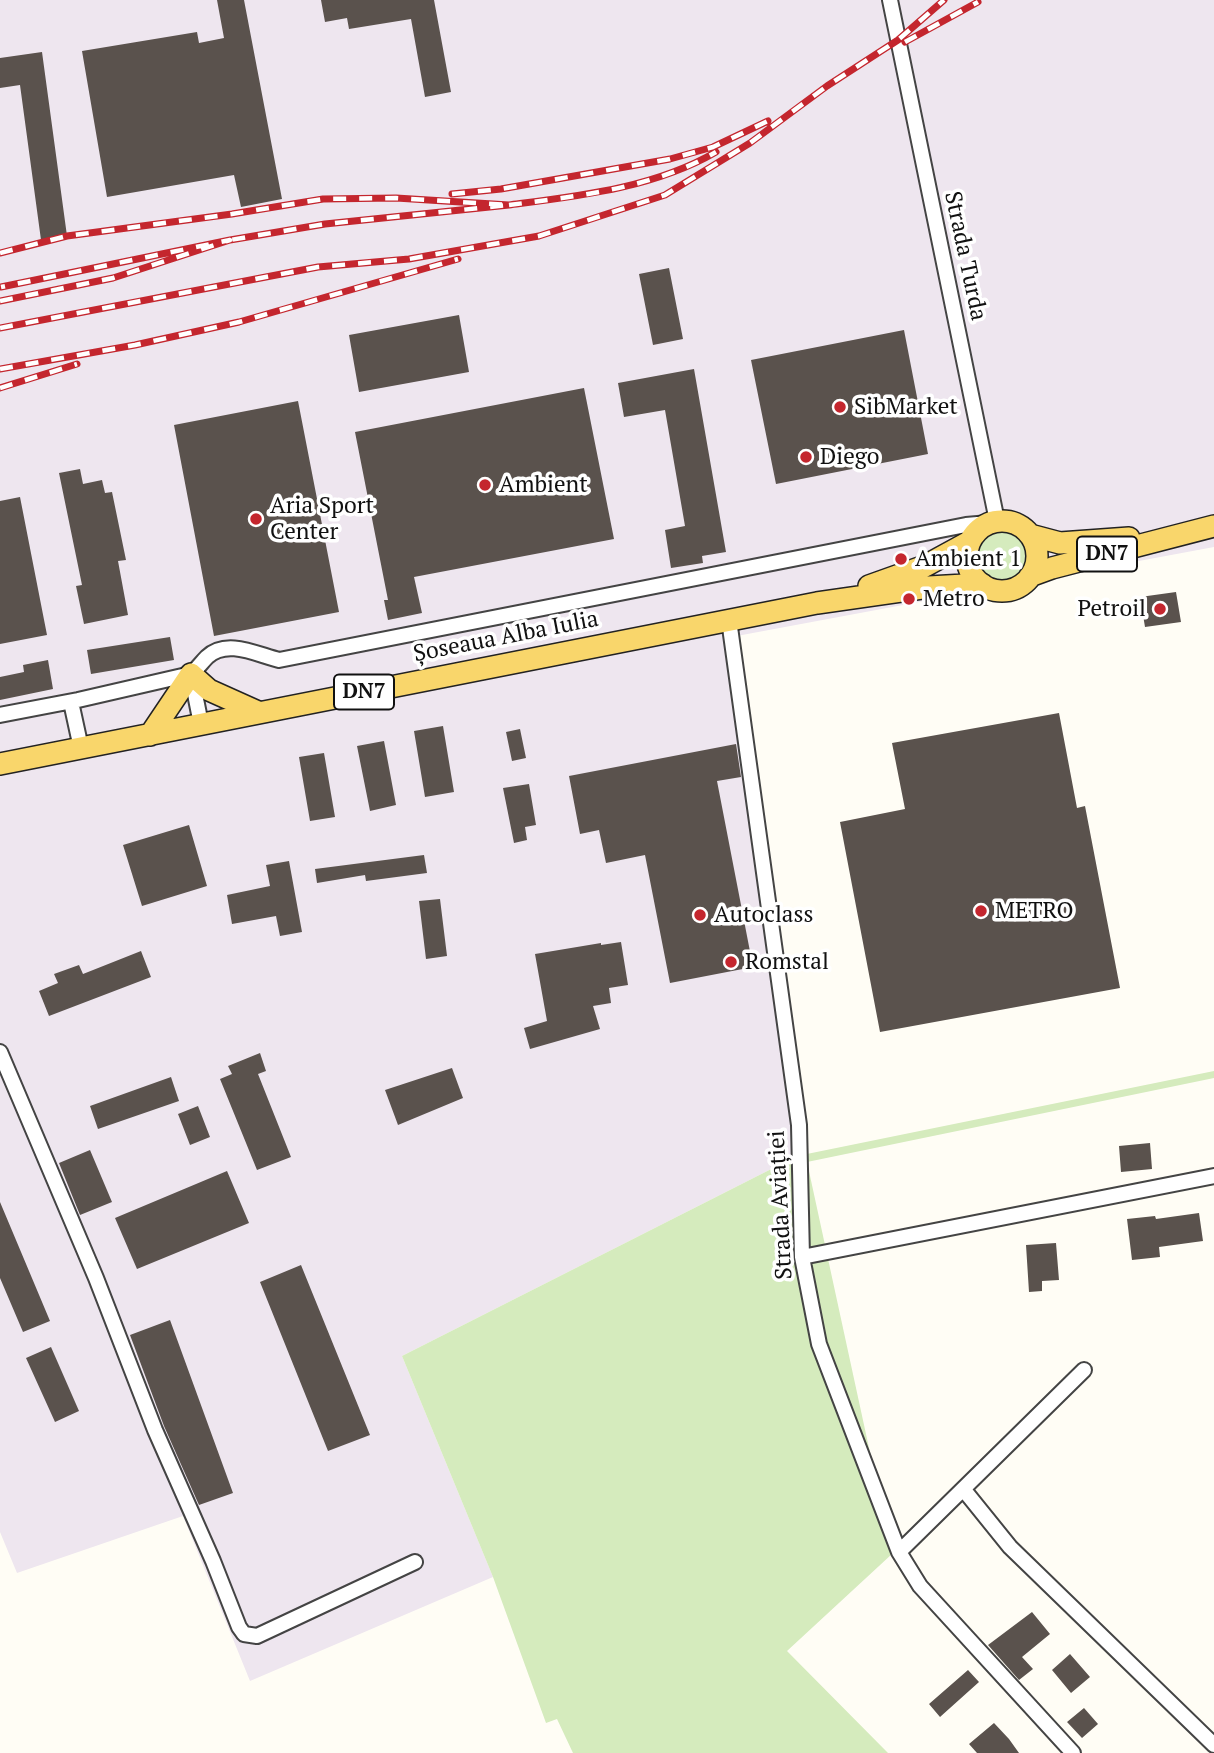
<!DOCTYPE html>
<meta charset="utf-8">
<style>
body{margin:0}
canvas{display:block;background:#fffdf5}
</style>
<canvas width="1214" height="1753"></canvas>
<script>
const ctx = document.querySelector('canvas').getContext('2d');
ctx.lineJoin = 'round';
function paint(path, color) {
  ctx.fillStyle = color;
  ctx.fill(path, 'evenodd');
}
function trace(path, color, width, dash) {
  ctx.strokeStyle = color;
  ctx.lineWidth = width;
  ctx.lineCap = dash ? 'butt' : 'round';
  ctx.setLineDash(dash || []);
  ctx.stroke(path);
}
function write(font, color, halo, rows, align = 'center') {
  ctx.font = font + ' "PT Serif",serif';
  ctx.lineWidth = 7;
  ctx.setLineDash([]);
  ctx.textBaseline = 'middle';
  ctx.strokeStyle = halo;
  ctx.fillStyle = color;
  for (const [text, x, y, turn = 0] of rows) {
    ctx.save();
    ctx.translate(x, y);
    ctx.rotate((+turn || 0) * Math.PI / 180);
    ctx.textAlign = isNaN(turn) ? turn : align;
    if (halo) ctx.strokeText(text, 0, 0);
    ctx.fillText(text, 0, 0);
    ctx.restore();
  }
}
const industrial = new Path2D(`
 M0,0H1214V547L726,638L797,1156L402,1356L493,1577L250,1681L183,1516L17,1573L0,1532Z`);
const green = new Path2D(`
 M974 556a28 28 0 1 1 56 0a28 28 0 1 1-56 0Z
 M1214,1071V1078L807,1162L892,1554L787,1651L888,1753H573L557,1719L546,1723L493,1577L402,1356L797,1156Z`);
const building = new Path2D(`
 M217,0H244L282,199L241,207L234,175L107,197L82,51L197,32L199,43L224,38Z
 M321,0H434L451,92L425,97L411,19L349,29L347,18L325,22Z
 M42,52L67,236L41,240L20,85L0,88V58Z
 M669,268L683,339L653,345L639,274Z
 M459,315L469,372L359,392L349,335Z
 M904,330L928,454L776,484L751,360Z
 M694,369L726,552L702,556L703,563L671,568L665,530L685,526L665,410L624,417L618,383Z
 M584,388L614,539L414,577L422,613L388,620L384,600H388L355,432Z
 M298,401L339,612L214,636L174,425Z
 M80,469L83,484L102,480L105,493L112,492L126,560L118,561L128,615L84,624L76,586L82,585L59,473Z
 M20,497L47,635L0,644V501Z
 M1176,592L1181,622L1145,627L1140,597Z
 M170,637L174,660L91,674L87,650Z
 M48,660L53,689L0,700V677L24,672L23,665Z
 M1059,713L1077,808L1085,806L1120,988L880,1032L840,822L905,809L892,743Z
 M443,726L454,792L425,797L414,731Z
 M520,729L526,758L512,761L506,732Z
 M384,741L396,805L370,811L357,746Z
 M736,744L741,777L717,781L753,967L670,983L645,855L606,863L599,830L580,834L569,776Z
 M324,753L335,817L310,821L299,757Z
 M529,784L536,825L525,827L527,840L514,843L503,788Z
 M189,825L207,886L142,906L123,845Z
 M424,855L427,873L366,881L365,875L317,883L315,869Z
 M289,861L302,932L280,936L276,916L232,924L227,895L270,886L266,865Z
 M440,899L447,956L426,959L419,901Z
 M621,942L628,985L609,988L611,1003L593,1006L600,1029L530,1049L524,1028L547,1021L535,954L601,943V945Z
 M141,951L151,977L49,1016L39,991L58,983L54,974L79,965L83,974Z
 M260,1053L266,1071L258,1074L291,1157L257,1170L220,1079L232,1074L228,1066Z
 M452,1068L463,1098L398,1125L385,1090Z
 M171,1077L179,1101L98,1129L90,1106Z
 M198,1106L210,1137L190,1145L178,1114Z
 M1150,1143L1152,1169L1121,1172L1119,1146Z
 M90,1150L112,1202L80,1215L59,1163Z
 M227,1171L249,1223L137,1269L115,1218Z
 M0,1202L50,1321L23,1332L0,1278Z
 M1199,1213L1203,1241L1159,1247L1160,1257L1132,1260L1127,1219L1155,1216L1156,1219Z
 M1056,1243L1059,1280L1042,1281V1291L1029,1292L1026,1245Z
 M301,1265L370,1435L328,1451L260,1282Z
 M170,1320L233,1493L199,1505L164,1426L130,1335Z
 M51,1347L79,1411L55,1422L26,1358Z
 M1032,1612L1050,1634L1022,1657L1033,1669L1019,1680L988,1645Z
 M1070,1654L1090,1677L1071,1693L1052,1670Z
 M968,1670L979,1682L940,1717L929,1704Z
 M1084,1708L1098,1724L1082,1738L1067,1722Z
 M994,1723L1009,1739L1019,1753H977L969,1744Z`);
const minor = new Path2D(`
 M890,0L997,521
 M729,620L799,1125L802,1257L819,1344L899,1552L920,1586L1073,1753
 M71,702L81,748
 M0,715L78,700L191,674
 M201,724L191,674C197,669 202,662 207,657C227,638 258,655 279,660L966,525L989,523
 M0,1052L96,1278L155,1430L213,1561L239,1627L244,1634L257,1636L415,1562
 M802,1257L1214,1176
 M964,1490L1010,1547L1214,1745
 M899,1552L1084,1370`);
const primary = new Path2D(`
 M967 556a35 35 0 1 1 70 0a35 35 0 1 1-70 0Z
 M1030,535L1060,543L1129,538
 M1030,576L1052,568L1214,526
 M869,586L925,566L969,542
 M150,735L191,674L209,690L258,712
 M0,764L817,603L929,587L982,584`);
const rail = new Path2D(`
 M905,42L978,2
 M452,194L501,189L670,159L713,147L768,121L767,122
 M509,205C579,196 654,188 716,152
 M0,253L67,236L232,214L323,199L396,198L509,205L325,224L230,240
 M0,301L113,278L230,240L1,287
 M0,328L318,267L409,259L539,236L665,195L750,143L827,86L898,40L944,0
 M0,369L135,345L239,322L458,259
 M0,388L77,364`);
const markers = [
 [840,407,7,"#c4262e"],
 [806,457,7,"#c4262e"],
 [485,485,7,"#c4262e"],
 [256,519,7,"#c4262e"],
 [901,559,7,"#c4262e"],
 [909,599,7,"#c4262e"],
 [1160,609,7,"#c4262e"],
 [981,911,7,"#c4262e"],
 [700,915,7,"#c4262e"],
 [731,962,7,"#c4262e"]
];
const shields = [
 [1107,554,60],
 [364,692,60]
];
const shieldNames = [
 ["DN7",1107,554],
 ["DN7",364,692]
];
const streetNames = [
 ["Strada Turda",965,256,78],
 ["Șoseaua Alba Iulia",506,637,-11],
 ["Strada Aviației",781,1205,-93]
];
const poiNames = [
 ["SibMarket",854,407],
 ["Diego",820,457],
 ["Ambient",499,485],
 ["Aria Sport",270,506],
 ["Center",270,532],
 ["Ambient 1",915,559],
 ["Metro",923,599],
 ["Petroil",1146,609,"right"],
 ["METRO",995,911],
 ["Autoclass",714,915],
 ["Romstal",745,962]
];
paint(industrial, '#eee6ef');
paint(green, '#d5ebbd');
paint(building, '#5a524d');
trace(minor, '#444', 18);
trace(primary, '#222', 24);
trace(minor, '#fff', 14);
trace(primary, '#f9d66b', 21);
trace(rail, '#c4262e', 7);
trace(rail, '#fff', 4.5, [13]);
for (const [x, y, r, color] of markers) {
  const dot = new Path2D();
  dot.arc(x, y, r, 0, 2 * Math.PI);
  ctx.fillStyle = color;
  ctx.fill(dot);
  trace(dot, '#fff', 2.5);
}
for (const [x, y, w] of shields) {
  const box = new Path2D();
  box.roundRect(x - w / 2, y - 17.5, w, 35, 5);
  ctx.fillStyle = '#fff';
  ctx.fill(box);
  trace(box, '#111', 2);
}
write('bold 21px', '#111', null, shieldNames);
write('23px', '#111', '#fff', streetNames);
write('23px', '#111', '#fff', poiNames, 'left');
</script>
